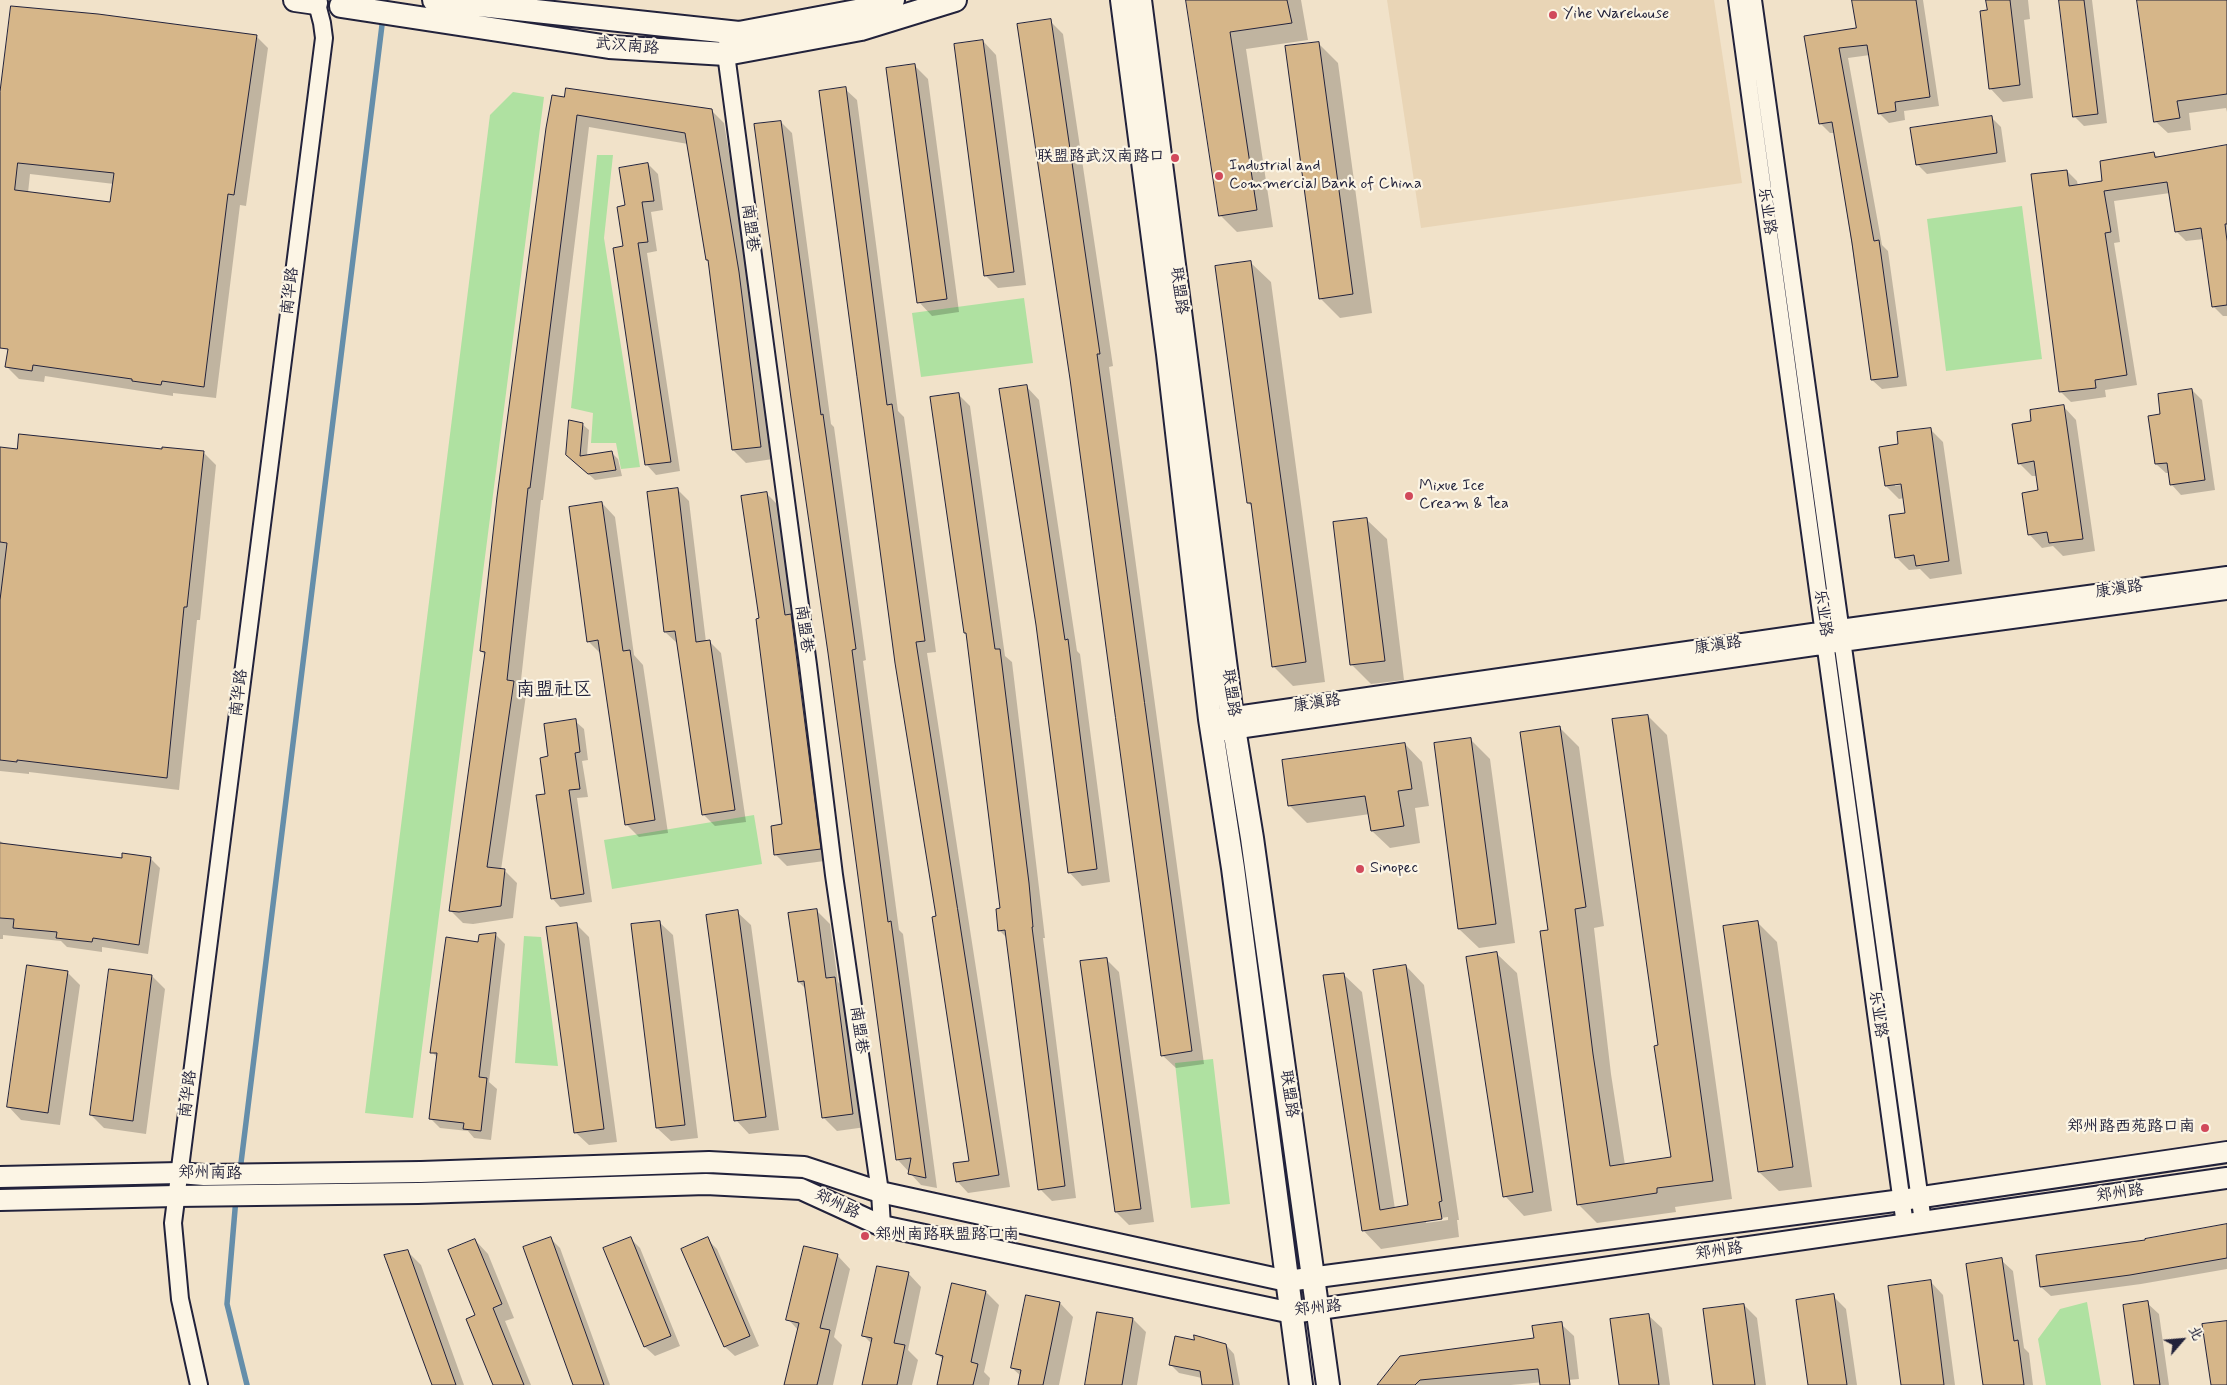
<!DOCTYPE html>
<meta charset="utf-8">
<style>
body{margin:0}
#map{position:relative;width:2227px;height:1385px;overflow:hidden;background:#f1e2c9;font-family:Mynerve,"LXGW WenKai TC",sans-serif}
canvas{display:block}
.north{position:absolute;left:2157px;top:1315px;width:50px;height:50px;-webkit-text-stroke:4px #fcf5e5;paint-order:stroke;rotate:63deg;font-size:14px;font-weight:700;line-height:20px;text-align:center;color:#22223b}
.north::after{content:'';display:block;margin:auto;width:18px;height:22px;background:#22223b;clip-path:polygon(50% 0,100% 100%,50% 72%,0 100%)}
</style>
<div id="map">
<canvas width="2227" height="1385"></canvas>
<div class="north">北</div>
</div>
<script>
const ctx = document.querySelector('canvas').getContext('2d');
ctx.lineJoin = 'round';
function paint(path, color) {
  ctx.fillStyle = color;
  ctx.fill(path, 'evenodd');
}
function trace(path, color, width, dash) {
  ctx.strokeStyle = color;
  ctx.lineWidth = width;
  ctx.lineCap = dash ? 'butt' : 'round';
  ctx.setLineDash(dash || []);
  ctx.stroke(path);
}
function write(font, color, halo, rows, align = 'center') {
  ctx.font = font + ' Mynerve,"LXGW WenKai TC",sans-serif';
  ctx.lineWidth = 4.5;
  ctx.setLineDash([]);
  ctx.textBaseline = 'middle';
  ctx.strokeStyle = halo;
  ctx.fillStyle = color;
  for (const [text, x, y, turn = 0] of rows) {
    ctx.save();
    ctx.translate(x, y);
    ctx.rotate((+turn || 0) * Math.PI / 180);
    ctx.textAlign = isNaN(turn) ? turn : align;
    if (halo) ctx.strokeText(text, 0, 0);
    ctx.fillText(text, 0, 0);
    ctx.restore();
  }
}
const built = new Path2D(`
 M1387,0H1714L1742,183L1421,228Z`);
const green = new Path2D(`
 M513,92L544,97L413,1118L365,1113L490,115Z
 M597,155H613L604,238L640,467L621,469L616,443H591L593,413L571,408Z
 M2022,206L2042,359L1946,371L1927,219Z
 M1024,298L1033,363L921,377L912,313Z
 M754,815L762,864L612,889L604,840Z
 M524,936L541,937L558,1066L515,1063Z
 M1213,1059L1230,1204L1191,1208L1175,1063Z
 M2087,1302L2101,1385H2046L2038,1339L2060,1309Z`);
const shadow = new Path2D(`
 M1187,0H1301L1308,40L1246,49L1273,227L1237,232L1220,215Z
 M1853,0H1923L1939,106L1904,111L1905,120L1889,123L1879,113L1870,55L1848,58L1882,245L1888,251L1907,386L1882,389L1872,380L1835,133H1830L1821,124L1806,37L1858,29Z
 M1987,0H2028L2030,19L2024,20L2033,98L2003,102L1990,88Z
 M2060,0H2092L2107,123L2084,126L2074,116Z
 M2138,0H2227V112L2226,108L2189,113L2191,130L2168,133L2155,121Z
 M1050,21L1063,34L1113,366L1109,367L1204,1064L1176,1068L1162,1055Z
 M256,36L268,48L246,206L240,205L216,398L173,393V396L45,376L44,382L19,379L7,367L11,332L0,331V103ZM30,174L114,184L111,203L28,193Z
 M983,41L996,55L1026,285L998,288L985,275Z
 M1318,43L1338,63L1372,313L1340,318L1320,298Z
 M914,65L928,79L959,312L932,316L919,302Z
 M845,89L857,100L898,411L904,417L936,652L927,653L1010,1187L968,1193L957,1181L971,1162L937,918Z
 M553,96L711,110L724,123L751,285L773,459L746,463L733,450L710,263L707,260L688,144L589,127L543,500H541L520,689L526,695L501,870H504L517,883L513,918L473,924L463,923L450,910L486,656L481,651Z
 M1991,117L2001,127L2006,162L1927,174L1917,164Z
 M781,122L792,133L831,424L834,427L866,660L863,661L899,930L903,934L937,1188L921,1185L898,1160Z
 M2227,146V316H2223L2213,306L2204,239L2186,241L2176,231L2170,193L2114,201L2120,242L2114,243L2137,385L2105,390L2106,397L2071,402L2061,392L2067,171L2077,181L2078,186L2104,182L2154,154L2158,157Z
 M648,164L658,174L663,210L651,212L657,251L647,253L680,471L656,475L647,465L614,249L625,247L626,206Z
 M1251,263L1271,282L1325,682L1293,686L1273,666L1253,507L1248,503Z
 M1026,386L1039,400L1077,651L1080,654L1110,882L1082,886L1069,872Z
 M2192,390L2202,400L2215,490L2181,495L2172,485L2170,473H2166L2156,464L2162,415Z
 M958,394L970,406L1005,656L1012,662L1040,896L1045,938H1043L1076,1198L1052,1201L1040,1189L1007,938L999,930L1001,909L968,635L965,633Z
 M2063,406L2076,420L2095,551L2063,556L2053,546L2042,548L2029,534L2040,492L2037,476H2032L2019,463L2033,423Z
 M582,424L589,430L587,456L611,452L618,459L622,476L595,480L574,461Z
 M1930,429L1943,442L1962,574L1930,579L1920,569L1909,570L1896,557L1907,514L1904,498L1899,499L1886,486L1900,445ZM1895,483L1907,484L1895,486Z
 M0,448L18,450L203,452L216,465L200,620H197L179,790L29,772V774L0,771Z
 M677,489L689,501L706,642H710L721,653L746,822L715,826L703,814L677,643L665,632Z
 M766,493L778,505L832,860L787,866L775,854L784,826L761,620Z
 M602,503L615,517L634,655L643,665L668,833L639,837L626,824L601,654L588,641Z
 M1367,520L1387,539L1404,680L1371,684L1351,664Z
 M1648,716L1667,735L1732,1199L1675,1207L1676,1212L1597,1223L1578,1204L1550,931L1560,728L1579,747L1604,926L1594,928L1611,1074L1625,1165L1672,1158L1659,1046Z
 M575,721L584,729L588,760L582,761L588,797L577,798L592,902L560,907L552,898L546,795L550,757Z
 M1471,740L1490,759L1515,943L1479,948L1459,929Z
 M1405,744L1422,762L1429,806L1415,808L1420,843L1390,848L1372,831L1370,814L1307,823L1289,805Z
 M0,841L6,845L123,860L150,858L160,868L148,954L102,947V952L67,947L61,941L3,935V939H0Z
 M816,910L830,924L838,982L848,992L866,1127L837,1131L824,1118L806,989L799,982Z
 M737,912L751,925L779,1130L749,1134L736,1120Z
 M659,922L673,935L698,1138L671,1141L657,1128Z
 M1758,923L1777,942L1812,1187L1779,1191L1759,1172Z
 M576,924L589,937L617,1142L589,1145L575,1132Z
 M496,935L505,944L489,1082L497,1089L491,1140L474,1138L468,1131L440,1128L430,1118L438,1058L432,1052L480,943Z
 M1497,954L1517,973L1552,1211L1524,1216L1505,1196Z
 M1106,959L1119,972L1154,1222L1129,1225L1116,1212Z
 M1406,966L1424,985L1459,1220H1457L1459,1237L1381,1249L1363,1230L1343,974L1362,992L1395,1209L1410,1206ZM1448,1217V1220L1426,1223V1220Z
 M67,972L80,985L60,1125L21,1120L8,1106Z
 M152,976L165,989L146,1134L104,1128L91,1115Z
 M2227,1225V1269L2141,1284L2051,1296L2041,1287Z
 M550,1238L560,1248L610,1385H575Z
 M630,1238L640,1248L680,1346L655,1356L645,1347L605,1249Z
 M707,1239L717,1249L759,1346L735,1356L725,1347L683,1250Z
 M475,1240L488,1254L514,1318L505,1321L531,1385H495L477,1316Z
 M407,1251L421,1265L464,1385H433Z
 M837,1255L850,1269L834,1337L842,1345L833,1385H785L798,1330L788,1319Z
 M2001,1260L2013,1271L2024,1348L2029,1353L2033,1385H1984Z
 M908,1273L921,1287L908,1350L918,1360L912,1385H863L872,1344L864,1336Z
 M1930,1281L1943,1295L1955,1385H1902Z
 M953,1285L986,1292L999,1305L984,1372L990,1378L989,1385H938L944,1360L937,1354Z
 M1833,1296L1846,1309L1857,1385H1809Z
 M1060,1303L1073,1317L1059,1385H1019L1021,1376L1012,1368Z
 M2147,1303L2159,1314L2169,1385H2136Z
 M1744,1305L1757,1318L1766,1385H1714Z
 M1098,1313L1133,1319L1146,1332L1137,1385H1086Z
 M1648,1315L1662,1328L1670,1385H1621Z
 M1561,1324L1574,1336L1579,1379L1511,1385H1386L1535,1340Z
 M1196,1341L1226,1345L1234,1354L1240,1385H1203L1202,1378L1179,1373L1171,1365Z`);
const stream = new Path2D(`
 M240,1171L383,17
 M236,1198L227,1304L247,1385`);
const building = new Path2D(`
 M1186,0H1287L1292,23L1230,32L1257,210L1219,216Z
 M1852,0H1916L1930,97L1895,102L1896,111L1878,114L1867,45L1839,48L1874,241L1879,240L1898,377L1871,380L1852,243L1832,122L1819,124L1804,36L1856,28Z
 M1986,0H2010L2020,85L1989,89L1980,11L1987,10Z
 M2059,0H2084L2098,114L2073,117Z
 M2137,0H2227V94L2177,101L2180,118L2154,122Z
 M11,6L98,14L257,35L234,195L228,194L204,387L162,381L161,385L132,381V379L33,365L32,371L5,367L8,349L0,348V92ZM18,163L114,173L110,202L15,190Z
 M1051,19L1100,354H1097L1192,1051L1161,1056L1070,379L1017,24Z
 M983,40L1014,272L984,276L954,44Z
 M1319,42L1353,294L1319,299L1285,46Z
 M915,64L947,299L917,303L886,68Z
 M846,87L887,405L892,404L925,641L916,642L999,1175L956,1182L953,1163L969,1161L932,917L936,916L895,663L819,91Z
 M566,88L712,109L739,272L761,447L732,450L708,260H706L685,133L577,115L530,488H528L507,680L514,681L487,867L505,869L501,906L459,912L449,911L485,652L480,651L497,497L546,128L552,95L564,97Z
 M1992,116L1997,153L1916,165L1910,128Z
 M781,121L821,415L823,414L856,649L852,650L888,922L891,921L926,1178L908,1174L911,1158L896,1160L828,653L791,398L754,124Z
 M2227,145V224H2225L2227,241V305L2212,307L2201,228L2175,232L2167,182L2104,191L2111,232L2105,233L2127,375L2095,380L2096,388L2059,392L2031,174L2067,170L2069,186L2102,181L2100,161L2154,152L2155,157Z
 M648,163L654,201L642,202L648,242L638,243L671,462L645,465L613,248L623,246L617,207L625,205L619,168Z
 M1251,261L1306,662L1272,667L1251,503H1247L1215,266Z
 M1027,385L1065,640L1068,639L1097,869L1068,873L1036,625L999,389Z
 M2192,389L2205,480L2170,485L2167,463L2155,464L2148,416L2160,414L2158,394Z
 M959,393L995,649H1000L1029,883L1033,927H1032L1065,1186L1038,1190L1005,930L998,931L996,909L1000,908L966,633H964L930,397Z
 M2064,405L2083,539L2049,543L2047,532L2028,535L2022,493L2038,490L2034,461L2018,464L2012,424L2031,421L2030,410Z
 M569,420L583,423L580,456L612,451L616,470L588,474L566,455Z
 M1931,428L1949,561L1916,566L1914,555L1895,558L1889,515L1905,513L1901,484L1885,486L1879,447L1898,444L1897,432Z
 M19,434L162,449V447L204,451L187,607H184L167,778L17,760V762L0,760V600L7,543L0,542V447L17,449Z
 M678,488L696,642L710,640L735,810L702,815L675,631L664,632L647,492Z
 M767,492L785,615L791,614L821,849L774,855L771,826L782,824L756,619L759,618L741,496Z
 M602,502L623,651L630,650L655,820L625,825L598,640L587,642L569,507Z
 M1367,518L1385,661L1350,665L1333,522Z
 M1648,715L1713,1181L1657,1188V1193L1577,1205L1540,931L1548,930L1520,732L1560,726L1586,907L1575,909L1593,1054L1610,1166L1671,1157L1654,1046L1658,1045L1612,719Z
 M576,719L580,752L575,753L580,789L569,790L584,894L551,899L536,795L545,794L540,758L548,756L544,724Z
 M1471,738L1496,924L1458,929L1434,743Z
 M1405,743L1412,789L1398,791L1404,826L1371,831L1365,796L1288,806L1282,760Z
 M0,843L122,858V853L151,857L139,945L93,938L92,942L56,938L57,932L13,928L14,919L0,918Z
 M817,909L826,978L835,977L853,1114L822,1118L804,981L798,982L788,913Z
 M738,910L766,1117L734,1121L706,915Z
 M660,921L685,1125L656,1128L631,924Z
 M1758,921L1793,1167L1758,1172L1723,926Z
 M577,923L604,1129L574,1133L546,927Z
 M496,933L479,1077L487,1078L481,1131L463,1129L464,1123L429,1119L437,1053H430L446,937L478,942L479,935Z
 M1497,952L1533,1192L1503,1197L1466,957Z
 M1107,958L1141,1209L1115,1212L1080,961Z
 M27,965L68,971L48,1113L7,1107Z
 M1406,965L1442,1201L1439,1202L1442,1219L1362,1231L1323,975L1344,973L1380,1210L1408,1205L1373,970Z
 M109,969L152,975L133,1121L90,1115Z
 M2227,1224V1258L2130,1275L2040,1287L2036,1255L2145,1240V1239Z
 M551,1237L590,1345L604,1385H573L523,1247Z
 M631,1237L671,1336L644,1347L603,1248Z
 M708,1237L750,1336L724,1347L681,1249Z
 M475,1239L502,1304L493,1308L524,1385H493L466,1319L475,1315L448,1250Z
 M804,1246L838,1254L820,1328L830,1330L817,1385H784L799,1323L786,1320Z
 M408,1250L456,1385H432L384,1255Z
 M2002,1258L2014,1341L2018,1340L2024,1385H1983L1966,1264Z
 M877,1266L909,1272L894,1343L905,1345L897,1385H862L872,1338L862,1336Z
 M1931,1280L1944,1385H1901L1888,1286Z
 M952,1283L986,1291L971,1362L978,1364L973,1385H937L943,1356L936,1354Z
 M1834,1294L1847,1385H1808L1796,1300Z
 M1026,1295L1060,1302L1043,1385H1018L1021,1370L1011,1368Z
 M2148,1301L2160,1385H2134L2123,1305Z
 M1744,1304L1755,1385H1713L1703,1309Z
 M1097,1312L1133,1318L1122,1385H1085Z
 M1649,1314L1659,1385H1619L1610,1319Z
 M2227,1321V1385H2211L2202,1324Z
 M1562,1322L1570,1385H1540L1538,1369L1420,1380L1415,1385H1377L1400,1356L1534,1338L1532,1326Z
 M1194,1335L1226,1344L1233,1385H1202L1200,1371L1169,1365L1175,1336L1194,1340Z`);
const minor = new Path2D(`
 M1737,0L1905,1225
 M1753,0L1923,1222
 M727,44L726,54L808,665L834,875L880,1192L882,1226
 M1222,717L1840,628L2227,575
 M1224,732L1842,643L2227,591
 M199,1385L180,1299L173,1223L324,38L322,23L316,0`);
const tertiary = new Path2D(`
 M0,1177L179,1173L204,1175L421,1172L709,1162L804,1167L880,1192L1287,1281L1902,1200L2227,1152
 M0,1200L176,1196L418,1193L706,1184L801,1189L882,1226L1292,1313L2227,1178`);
const secondary = new Path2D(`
 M295,0L316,3
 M434,0L739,33L862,10L893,0
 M1122,0L1168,354L1210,719L1233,868L1301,1385
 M1140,0L1232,716L1252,838L1328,1385
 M341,6L609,47L726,54L861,29L955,0`);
const markers = [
 [1553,15,5,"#d1495b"],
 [1175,158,5,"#d1495b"],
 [1219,176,5,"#d1495b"],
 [1409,496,5,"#d1495b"],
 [1360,869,5,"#d1495b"],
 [2205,1128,5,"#d1495b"],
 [865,1236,5,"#d1495b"]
];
const poiNames = [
 ["Yihe Warehouse",1563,15],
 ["联盟路武汉南路口",1165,158,"right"],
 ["Industrial and",1229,167],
 ["Commercial Bank of China",1229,185],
 ["Mixue Ice",1419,487],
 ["Cream & Tea",1419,505],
 ["Sinopec",1370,869],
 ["郑州路西苑路口南",2195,1128,"right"],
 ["郑州南路联盟路口南",875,1236]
];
const streetNames = [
 ["武汉南路",627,47,5],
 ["乐业路",1766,211,82],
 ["南盟巷",749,228,83],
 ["南华路",291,291,-83],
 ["联盟路",1178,291,83],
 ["康滇路",2119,590,-8],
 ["乐业路",1822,613,82],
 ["南盟巷",803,629,82],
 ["康滇路",1718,646,-8],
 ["南华路",240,693,-83],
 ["联盟路",1230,693,82],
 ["康滇路",1317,704,-8],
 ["乐业路",1877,1014,82],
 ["南盟巷",858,1030,82],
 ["南华路",189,1094,-83],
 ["联盟路",1288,1094,82],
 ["郑州南路",210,1174,1],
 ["郑州路",2120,1194,-8],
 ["郑州路",837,1205,25],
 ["郑州路",1719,1252,-8],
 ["郑州路",1318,1309,-6]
];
const quarterNames = [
 ["南盟社区",554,691]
];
paint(built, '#e9d5b6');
paint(green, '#afe1a1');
paint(shadow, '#0003');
trace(stream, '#658eaa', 5.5);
paint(building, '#d6b689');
trace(building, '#22223b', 1);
trace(minor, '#22223b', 20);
trace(tertiary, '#22223b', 24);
trace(secondary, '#22223b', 26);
trace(minor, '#fcf5e5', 16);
trace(tertiary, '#fcf5e5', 20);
trace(secondary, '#fcf5e5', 22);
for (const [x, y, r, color] of markers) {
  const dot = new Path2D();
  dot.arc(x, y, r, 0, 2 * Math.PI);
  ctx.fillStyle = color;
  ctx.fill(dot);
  trace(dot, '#fcf5e5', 2);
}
write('16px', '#22223b', '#fcf5e5', poiNames, 'left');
write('16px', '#22223b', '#fcf5e5', streetNames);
write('19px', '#22223b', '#fcf5e5', quarterNames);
</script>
